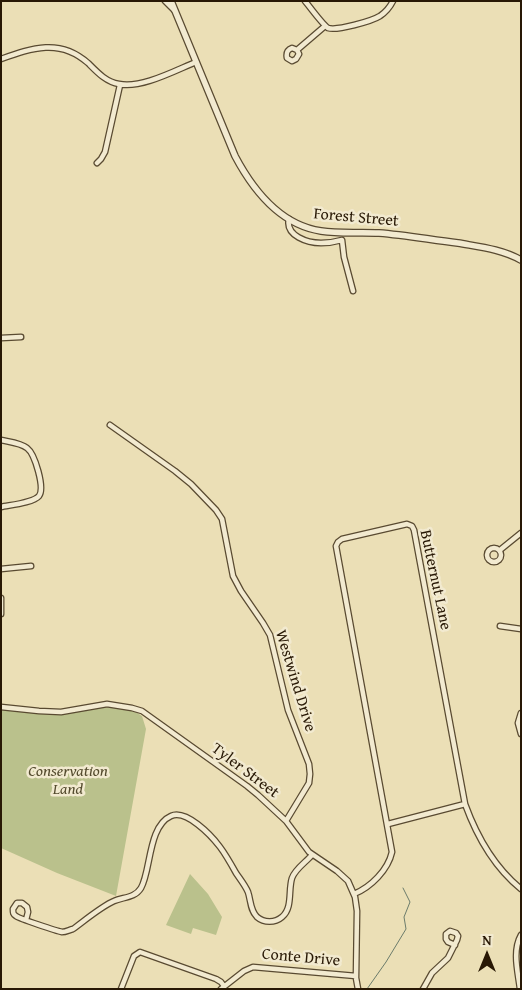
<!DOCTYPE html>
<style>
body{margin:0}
#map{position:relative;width:522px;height:990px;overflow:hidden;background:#ebdfb6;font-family:"Gentium Book Plus",serif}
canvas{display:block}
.frame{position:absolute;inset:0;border:2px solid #281805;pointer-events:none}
.north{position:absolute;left:462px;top:930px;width:50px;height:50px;-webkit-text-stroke:4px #f2ead0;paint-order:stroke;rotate:0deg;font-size:14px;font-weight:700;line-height:20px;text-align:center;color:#281805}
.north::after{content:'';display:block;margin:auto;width:18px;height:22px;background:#281805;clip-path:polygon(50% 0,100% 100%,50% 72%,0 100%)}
</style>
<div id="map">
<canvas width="522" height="990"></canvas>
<div class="frame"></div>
<div class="north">N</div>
</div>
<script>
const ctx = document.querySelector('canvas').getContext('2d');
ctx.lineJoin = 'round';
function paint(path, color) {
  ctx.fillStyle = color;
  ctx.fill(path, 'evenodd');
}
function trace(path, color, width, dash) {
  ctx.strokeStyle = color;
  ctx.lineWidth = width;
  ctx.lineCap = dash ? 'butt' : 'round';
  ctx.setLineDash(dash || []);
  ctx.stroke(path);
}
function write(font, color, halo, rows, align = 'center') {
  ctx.font = font + ' "Gentium Book Plus",serif';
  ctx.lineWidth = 5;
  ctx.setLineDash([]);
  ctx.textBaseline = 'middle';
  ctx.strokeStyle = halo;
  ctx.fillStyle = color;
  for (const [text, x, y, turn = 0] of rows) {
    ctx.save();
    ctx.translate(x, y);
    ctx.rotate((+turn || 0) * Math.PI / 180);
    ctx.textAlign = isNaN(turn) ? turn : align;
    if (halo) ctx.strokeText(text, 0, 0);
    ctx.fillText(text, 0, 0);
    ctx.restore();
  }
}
const green = new Path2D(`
 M116,707L136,712L142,716L146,729L116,896L57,873L1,848V709C19,709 35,714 53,714C66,714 78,711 92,709C100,707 108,707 116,707Z
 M190,874L208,894L222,917L216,935L193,928L191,934L166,925Z`);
const stream = new Path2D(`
 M367,989L386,962L406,929L404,917L410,902L403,888`);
const minor = new Path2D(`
 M165,1L174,10
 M305,1C309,6 323,25 328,28C337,31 372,21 380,16C386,12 390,7 393,1
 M297,50L299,54L296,59L292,61L287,58C286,53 287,50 292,48L297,50L325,26
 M1,59C32,48 60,38 88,63C97,72 106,82 119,84C141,89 176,70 196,62
 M97,163L101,159L105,152L120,85
 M289,219C285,236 308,243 321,243C328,243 335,242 342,240L344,257L353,291
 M1,338L21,337
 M110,425L175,471L191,484L216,510L222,519L233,576L241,591L263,623L270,635L288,710L309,764L310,774L309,783L286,821
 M1,440C10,442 21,443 27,448C35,454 45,488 39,496C33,503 10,505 1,507
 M487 555a7 7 0 1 1 14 0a7 7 0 1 1-14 0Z
 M500,550L521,533
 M1,569L31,566
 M1,598V614
 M500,626L521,629
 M1,707L39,711L61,712L107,704L132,708L142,711L247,786L258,795L286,821L309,852L337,871L348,881L355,897L357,911L356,978L358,989
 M521,713L518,723L521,734
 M388,824L465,804
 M354,894C371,887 388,870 392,852L336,546L338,542L342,539L407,524L412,526L414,530L465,804C477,837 494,867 521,889
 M26,920L28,912L27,907L22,903H17L13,909C13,913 13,914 16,916C20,919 57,931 62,932C66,932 69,930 73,929C84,921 102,906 114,901C123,897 135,898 141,888C151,871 148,826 171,816C186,809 211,835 220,847C226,855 231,864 236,873C240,879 245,885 248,892C251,901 250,910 257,917C264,923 275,923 282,917C293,908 288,890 292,878C295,869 306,862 312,855
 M121,989L134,956L140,952L216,979L221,982L224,986
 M221,989L244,971L253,967L356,976
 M423,989L432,973L448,958L457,940L458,936L456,933L450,931L446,934V939L448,942L455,945
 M520,989C518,972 512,951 521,935`);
const tertiary = new Path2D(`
 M171,1L235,156C253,190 281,225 321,231C340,234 359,232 379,233C405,235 432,240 458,243C480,247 501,249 521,260`);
const streetNames = [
 ["Forest Street",356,218,5],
 ["Butternut Lane",435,580,78],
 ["Westwind Drive",295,681,73],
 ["Tyler Street",245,771,37],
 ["Conte Drive",301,958,5]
];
const parkNames = [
 ["Conservation",68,772],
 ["Land",68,790]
];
paint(green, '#bac18c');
trace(stream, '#6b7b6b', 1);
trace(minor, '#594a31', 7);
trace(tertiary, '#594a31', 8);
trace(minor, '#f2ead0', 4.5);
trace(tertiary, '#f2ead0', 5.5);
write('16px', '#281805', '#f2ead0', streetNames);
write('italic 16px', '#544b2e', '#f2ead0', parkNames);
</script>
